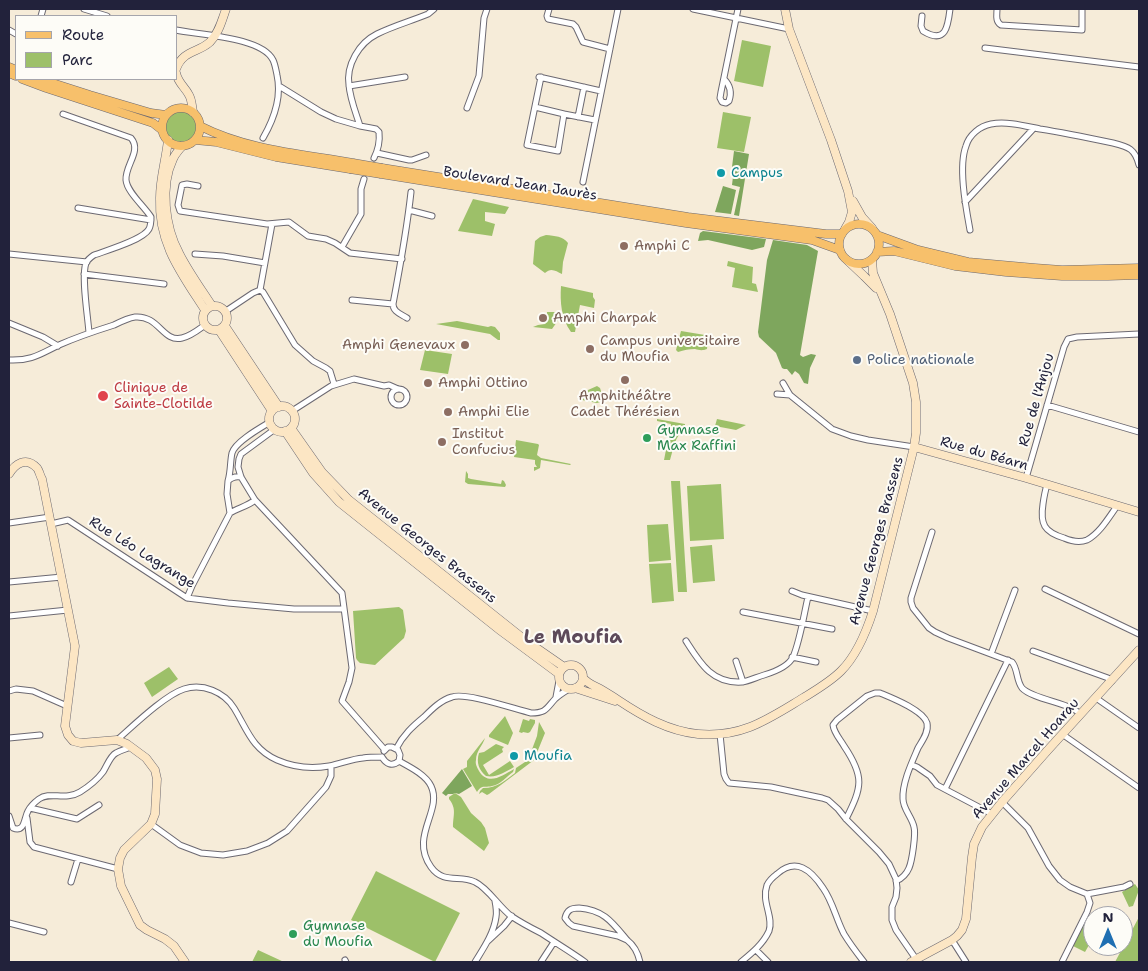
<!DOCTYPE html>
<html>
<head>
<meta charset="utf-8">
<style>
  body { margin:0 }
  #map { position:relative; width:1148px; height:971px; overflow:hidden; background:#f6ecd9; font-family:"Shantell Sans",sans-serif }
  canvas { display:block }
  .frame { position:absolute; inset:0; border:10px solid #22223b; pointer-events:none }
  .legend { position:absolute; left:15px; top:15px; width:162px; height:65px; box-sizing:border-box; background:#fdfcf7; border:1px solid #a5a5ac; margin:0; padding:6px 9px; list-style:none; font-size:15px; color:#22223b }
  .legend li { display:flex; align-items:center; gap:10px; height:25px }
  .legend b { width:25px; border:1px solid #a5a5ac }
  .north { position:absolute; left:1083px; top:906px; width:50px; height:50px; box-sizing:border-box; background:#fdfcf7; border:1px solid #a5a5ac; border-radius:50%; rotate:0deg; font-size:14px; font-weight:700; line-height:20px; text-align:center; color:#22223b }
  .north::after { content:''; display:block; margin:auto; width:18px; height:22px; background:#1f6fb2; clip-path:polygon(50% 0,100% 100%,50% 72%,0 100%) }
</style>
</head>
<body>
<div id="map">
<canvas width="1148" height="971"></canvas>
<div class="frame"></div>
<ul class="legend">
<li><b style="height:6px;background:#f7c06b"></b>Route</li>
<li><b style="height:14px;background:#9dc069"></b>Parc</li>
</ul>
<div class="north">N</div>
</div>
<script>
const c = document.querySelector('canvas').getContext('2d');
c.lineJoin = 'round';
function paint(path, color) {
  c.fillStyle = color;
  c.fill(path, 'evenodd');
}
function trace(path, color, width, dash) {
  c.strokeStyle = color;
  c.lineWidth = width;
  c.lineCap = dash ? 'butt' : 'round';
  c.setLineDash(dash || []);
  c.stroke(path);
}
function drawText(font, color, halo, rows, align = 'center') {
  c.font = font + ' "Shantell Sans",sans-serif';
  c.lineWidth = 4;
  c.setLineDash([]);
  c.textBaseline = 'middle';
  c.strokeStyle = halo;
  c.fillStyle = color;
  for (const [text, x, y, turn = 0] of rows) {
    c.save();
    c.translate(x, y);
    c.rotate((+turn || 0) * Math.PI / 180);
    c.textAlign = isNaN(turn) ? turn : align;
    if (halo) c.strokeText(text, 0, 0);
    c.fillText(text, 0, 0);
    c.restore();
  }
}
paint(new Path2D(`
  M742 40 771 46 763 87 734 81Z
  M165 127a16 16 0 1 1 32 0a16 16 0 1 1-32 0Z
  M723 112 751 117 744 152 717 148Z
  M473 199 509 207 505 214 485 212V221L495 224 492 236 458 231Z
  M546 235C555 236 563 236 568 243L563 262 562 274C556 271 551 267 545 273L533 264 535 241 540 237Z
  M728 261 753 267 752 283 756 284 758 292 732 287 735 268 727 266Z
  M561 286 593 293V297L595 300 594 308 580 305 575 332H571C561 318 560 302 561 286Z
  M547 312H556L559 319 552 329 533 327 538 325 545 324 547 321Z
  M457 321 488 327 491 326 495 327 500 333V340H498L490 334 436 324Z
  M681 331 705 335 708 338 707 349C702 351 699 350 695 349 689 349 684 350 678 352L676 350Z
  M425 350 452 354 448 374 420 370Z
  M597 386 600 388C602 393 602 397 600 402L597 403 582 400 581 399 588 390Z
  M657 419 685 424V428C674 438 674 447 670 460H664L671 424 657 421Z
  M717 419 746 425 736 430 715 426Z
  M516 440 538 444 539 445 537 455 541 458 571 464 570 465 541 460 540 468 534 471V467H537L535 464V460L514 457Z
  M466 471 468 474V478L471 479 501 484 502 480 504 481 506 485 505 487 468 484 465 482Z
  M671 481H680L687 592H678Z
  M721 484 724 539 690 541 687 486Z
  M668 524 671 560 649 562 647 525Z
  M712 545 715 581 693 583 690 547Z
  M671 563 674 601 652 603 649 564Z
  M399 607 403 610 406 631 404 638 375 665 360 663 357 660 356 658 353 611Z
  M169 667 178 679 152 697 144 683Z
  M505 716 513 733 508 745 489 737V735Z
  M523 719 529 721 530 719 535 720V723L530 732 528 733 523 732 522 733 519 732Z
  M539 722 545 733 534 760 489 794 487 795 482 792 479 794 480 791 483 788C498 788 504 781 515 773L516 768 528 760 537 736Z
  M485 738C483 745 476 751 476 760 475 764 477 767 479 771 488 786 502 776 514 769L513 772C507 776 500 785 492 786 484 788 482 784 477 792L463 769 467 767V761Z
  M496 744 504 747 502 749 503 752 483 765 489 775 510 761 514 767C505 772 497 778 486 776 479 770 476 763 479 753L484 752Z
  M455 793 461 797 471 813 481 822 485 828 489 843 484 851 453 827C453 815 457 809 449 799V797Z
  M376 871 460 913 435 962 351 920Z
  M1135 884 1139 890 1133 906 1129 907 1122 892Z
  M1087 916 1093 919V938L1085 952 1071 945Z
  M1139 917V962H1115Z
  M258 950 284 962H252Z`), '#9dc069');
paint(new Path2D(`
  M734 151 749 154 739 216 734 215 740 187 732 185 734 168 732 167Z
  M723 186 736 190 731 214 715 212Z
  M703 231 766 239 764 247 752 250 708 240 698 241 700 233Z
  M773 240 807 245 818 251 800 355 803 357 811 354 816 355 810 368 808 384 804 383 799 374 795 371 792 375 787 369H784L782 368 776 353 759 337 758 332 767 260Z
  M462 769 472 786 459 794 455 793 453 794H448L446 796 442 793Z`), '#7ea65d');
const street = new Path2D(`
  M84 9 107 16
  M549 9 547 16 548 19 573 24 576 27 583 42 610 49
  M693 9 789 29
  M997 9C997 15 995 21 1001 25L1082 30V9
  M41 16 43 9
  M922 16 921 26 923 31C946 45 948 26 950 9
  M9 30 16 34
  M176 30C200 35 262 37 273 60 275 64 276 70 277 75 282 97 274 119 263 138
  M985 48 1139 67
  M539 77 601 91
  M541 77 527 145 558 151 564 114 595 120
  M724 79C730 85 732 92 729 101L726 103 722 102 720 98 721 92 738 9
  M279 86 321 112 336 119 360 126 371 128 376 129 379 132C380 141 378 150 374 158
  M349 86 405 77
  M535 107 564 114
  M467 108 479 76 484 18 487 9
  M63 114 131 138C142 151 125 165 126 180 127 192 144 206 151 217 151 221 151 225 149 229 143 240 108 250 94 255 91 257 88 259 86 263 81 276 88 317 89 333
  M578 117 584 87
  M360 126C356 113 350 99 349 85 346 65 359 43 377 34 393 26 411 21 428 14L434 9
  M377 153 409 160H412L426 155
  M583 182 618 9
  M198 186 187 184 182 185 178 205 180 211 267 224 289 222 308 236 326 239 335 243 350 253 402 259
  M965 202 1034 128
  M78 208 151 220
  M409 210 432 216
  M970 230C966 208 958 167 966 146 969 135 980 126 991 124 1007 121 1025 126 1040 129 1065 133 1089 138 1113 143 1129 147 1135 149 1139 165
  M342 247 361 214V189L364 179
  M9 254 87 262
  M195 254 223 256 265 263
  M84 274 164 284
  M260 290 263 292 295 345 313 361 326 368 330 371 334 384
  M260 290 272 224
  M352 300 393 304C393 312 401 314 407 318
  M393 304C400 267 407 229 411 192
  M226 311 253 293 260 290
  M9 323 43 337 58 346
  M9 360C32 361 40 354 59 345 77 337 95 331 114 325 120 322 128 318 135 317 159 315 163 343 182 338 191 336 198 330 205 325
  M783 383 790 395 832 429 851 436 868 440 914 447
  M391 397a8 8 0 1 1 16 0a8 8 0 1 1-16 0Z
  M777 394 790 395
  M1047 405 1139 432
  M292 411 331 386 354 379 384 386 389 385 398 389
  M275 429 241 454 239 459 238 467 241 477 255 500 342 593 352 668 349 682 342 701 385 750
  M1026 478 1064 347 1068 339 1077 337 1139 334
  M228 481C231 471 230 462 232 453 235 442 260 428 270 422
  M1047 485C1045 491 1044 497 1043 504 1040 524 1044 532 1064 538 1071 541 1079 543 1087 540 1100 533 1109 517 1117 506
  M230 513 227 494 228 481C232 477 236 476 241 477
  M9 523 50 517
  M51 524 68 520 187 598 228 603 294 609H344
  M932 532 911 598V602L913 608 929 628 935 632 948 638 1012 662C1018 669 1016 680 1022 688 1030 697 1059 702 1071 708 1074 709 1078 712 1081 714
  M9 582 62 577
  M1045 589 1139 634
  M792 591 802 595 873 611
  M187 598 192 586 230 513C238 508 248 506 255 500
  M743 612 832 629
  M9 616 68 610
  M686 641C700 663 712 684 742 682 749 681 757 677 764 675 774 672 788 667 793 657 800 641 804 614 808 597
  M1033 651 1108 678 1112 681
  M991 654 1015 590
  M792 657 816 662
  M736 661 743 682
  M9 691 16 689 33 691 67 706
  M556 697 559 681
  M1096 698 1139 728
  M720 734 724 774 726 779 729 783 771 787 822 798 828 800 838 809 846 819 879 852 889 864 896 879 897 888 896 897 892 907V920L896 930 916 959
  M1062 734 1139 788
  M9 738 40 735
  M117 740C133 726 165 695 184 689 203 683 224 692 234 708 247 729 252 749 277 760 293 767 312 769 329 766 341 764 351 759 363 758 369 757 376 757 382 757
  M396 749C403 735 413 726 424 717 432 709 441 700 452 697 466 692 514 709 531 713 546 713 546 709 555 699 559 695 564 692 569 689
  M384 751 388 747H392L398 750 400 755 399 761
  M382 757C386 764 392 767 399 761
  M399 761C410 767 426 775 431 786 443 811 409 836 431 867 444 885 460 874 475 882 488 888 499 907 511 916 520 922 531 928 541 933 556 943 571 952 585 962
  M912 765 917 767 930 776 937 785 992 814
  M945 789 1008 660
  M1002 802 1028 828 1049 866 1060 880 1070 887 1087 894 1090 903 1087 912 1062 962
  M30 808 77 819 99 805
  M9 816 13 828C25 833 24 818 28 811 30 807 35 802 39 799 50 791 65 801 80 792 88 787 97 780 103 772 107 766 110 756 116 753 121 750 126 749 131 747
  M27 818 30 842 34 847 118 869
  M846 819C862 787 865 777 844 746 840 739 834 733 833 725L837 720 867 696 875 693H880C892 698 923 710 927 723 929 732 922 741 918 748 912 762 902 783 903 799 903 809 912 817 914 827 916 834 912 861 909 868 907 873 902 879 896 881
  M151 824 180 845 201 853 223 855 247 851 268 843 287 831 326 787 331 776V766
  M71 882 78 859
  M1087 894 1124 887 1130 884
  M9 923 44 932
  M627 940 618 936 573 926 569 923 565 918C567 910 571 908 579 908 604 910 612 922 627 940 635 946 638 953 640 962
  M952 940 966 962
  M488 941 504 926 512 916
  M756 950 768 962
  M345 960 346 962
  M475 962C483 949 494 933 496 917 497 912 496 906 495 901
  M541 962 554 942
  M741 962C752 953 763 944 769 931 774 917 761 902 767 885 769 881 773 877 777 874 796 857 811 870 823 888 833 902 836 919 844 934 850 944 857 953 864 962`);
const secondary = new Path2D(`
  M785 9 789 29 831 140 848 191 852 212 849 222 845 229
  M176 69C183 50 198 53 210 42 219 33 222 20 226 9
  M176 73C178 83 185 87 189 95 192 100 192 107 193 112
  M168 140C166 160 160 178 160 198 158 244 182 274 205 310
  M182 146C179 150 175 154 173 159 160 186 165 227 179 253 188 271 201 289 212 306
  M853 201 862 217 872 228
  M847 260 864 276 876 288
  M203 318a12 12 0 1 1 24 0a12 12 0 1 1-24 0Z
  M225 326 279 407
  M219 330 272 411
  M269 419a13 13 0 1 1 26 0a13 13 0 1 1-26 0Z
  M291 428 322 472 349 500 525 640 564 667
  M285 431 313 473 339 502 501 631 559 674
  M914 447 1026 478 1139 512
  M9 474C15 464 26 456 37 468 39 470 40 476 42 479L75 646 65 726 68 735 73 741 81 743 117 740 127 744 146 758 155 770 157 779 155 814 151 824 124 850 120 858 118 869 121 886 140 925 147 930 165 939 174 946 185 962
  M559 677a12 12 0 1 1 24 0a12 12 0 1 1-24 0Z
  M583 678C588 684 595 686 602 690 607 693 612 696 618 700 642 716 668 731 698 734 742 738 768 719 803 698 816 690 830 682 841 671 857 655 866 633 873 611L914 447 916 433V402L913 383 890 314 873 273 872 260
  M575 688 615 701
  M911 962 952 940 957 936 962 930 966 919 972 857 974 844 982 827 1002 802 1047 751 1139 650`);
const primary = new Path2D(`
  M9 67 16 70
  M9 73 16 76
  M22 79 46 88 153 123 162 130
  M40 79 90 95 151 113 166 115
  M162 127a19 19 0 1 1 38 0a19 19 0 1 1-38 0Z
  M200 126C247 150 302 154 353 163
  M195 140 216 142 276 157 350 169
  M382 168 688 217 826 234H842
  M381 174 686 223 812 240 840 250
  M839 244a20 20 0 1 1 40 0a20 20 0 1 1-40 0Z
  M877 235 918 250 968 262 1035 268 1062 270 1139 268
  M877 252 894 251 955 266 1006 272 1062 276H1108L1139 275`);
trace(street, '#6c6972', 7);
trace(secondary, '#6c6972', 9);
trace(primary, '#6c6972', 9);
trace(street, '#fff', 5);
trace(secondary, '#fce6c4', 8);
trace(primary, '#f7c06b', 8);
const primaryBridge = new Path2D(`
  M353 163 382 168
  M350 169 381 174`);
trace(primaryBridge, '#6c6972', 9, []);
trace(primaryBridge, '#f7c06b', 8);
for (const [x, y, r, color] of [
  [721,173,5,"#0f9aa8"],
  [624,246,5,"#8d6e63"],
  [543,318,5,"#8d6e63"],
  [465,345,5,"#8d6e63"],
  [590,349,5,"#8d6e63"],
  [857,360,5,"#5c6f8a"],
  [625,380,5,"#8d6e63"],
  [428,383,5,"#8d6e63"],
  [103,396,6,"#e0444e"],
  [448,412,5,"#8d6e63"],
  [647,438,5,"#2e9e5b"],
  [442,442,5,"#8d6e63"],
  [514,756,5,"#0f9aa8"],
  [293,934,5,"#2e9e5b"]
]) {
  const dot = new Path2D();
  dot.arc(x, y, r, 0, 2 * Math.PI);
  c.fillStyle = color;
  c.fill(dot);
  trace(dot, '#fdfcf7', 2);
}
drawText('14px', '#0d838f', '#fdfcf7', [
  ["Campus",731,173],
  ["Moufia",524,756]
], 'left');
drawText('14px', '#22223b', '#fdfcf7', [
  ["Boulevard Jean Jaurès",520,184,9],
  ["Rue de l'Anjou",1037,400,-74],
  ["Rue du Béarn",984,454,16],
  ["Avenue Georges Brassens",877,541,-75],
  ["Avenue Georges Brassens",427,546,39],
  ["Rue Léo Lagrange",142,553,32],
  ["Avenue Marcel Hoarau",1026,759,-49]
]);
drawText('14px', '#785e54', '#fdfcf7', [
  ["Amphi C",634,246],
  ["Amphi Charpak",553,318],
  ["Campus universitaire",600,341],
  ["du Moufia",600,357],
  ["Amphi Genevaux",455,345,"right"],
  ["Amphi Ottino",438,383],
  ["Amphithéâtre",625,396,"center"],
  ["Cadet Thérésien",625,412,"center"],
  ["Amphi Elie",458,412],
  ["Institut",452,434],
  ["Confucius",452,450]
], 'left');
drawText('14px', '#4e5e75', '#fdfcf7', [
  ["Police nationale",867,360]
], 'left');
drawText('14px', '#be3a42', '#fdfcf7', [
  ["Clinique de",114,388],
  ["Sainte-Clotilde",114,404]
], 'left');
drawText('14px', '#27864d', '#fdfcf7', [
  ["Gymnase",657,430],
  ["Max Raffini",657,446],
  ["Gymnase",303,926],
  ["du Moufia",303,942]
], 'left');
drawText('bold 19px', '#5d4a5a', '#fdfcf7', [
  ["Le Moufia",573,638]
]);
</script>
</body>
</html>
